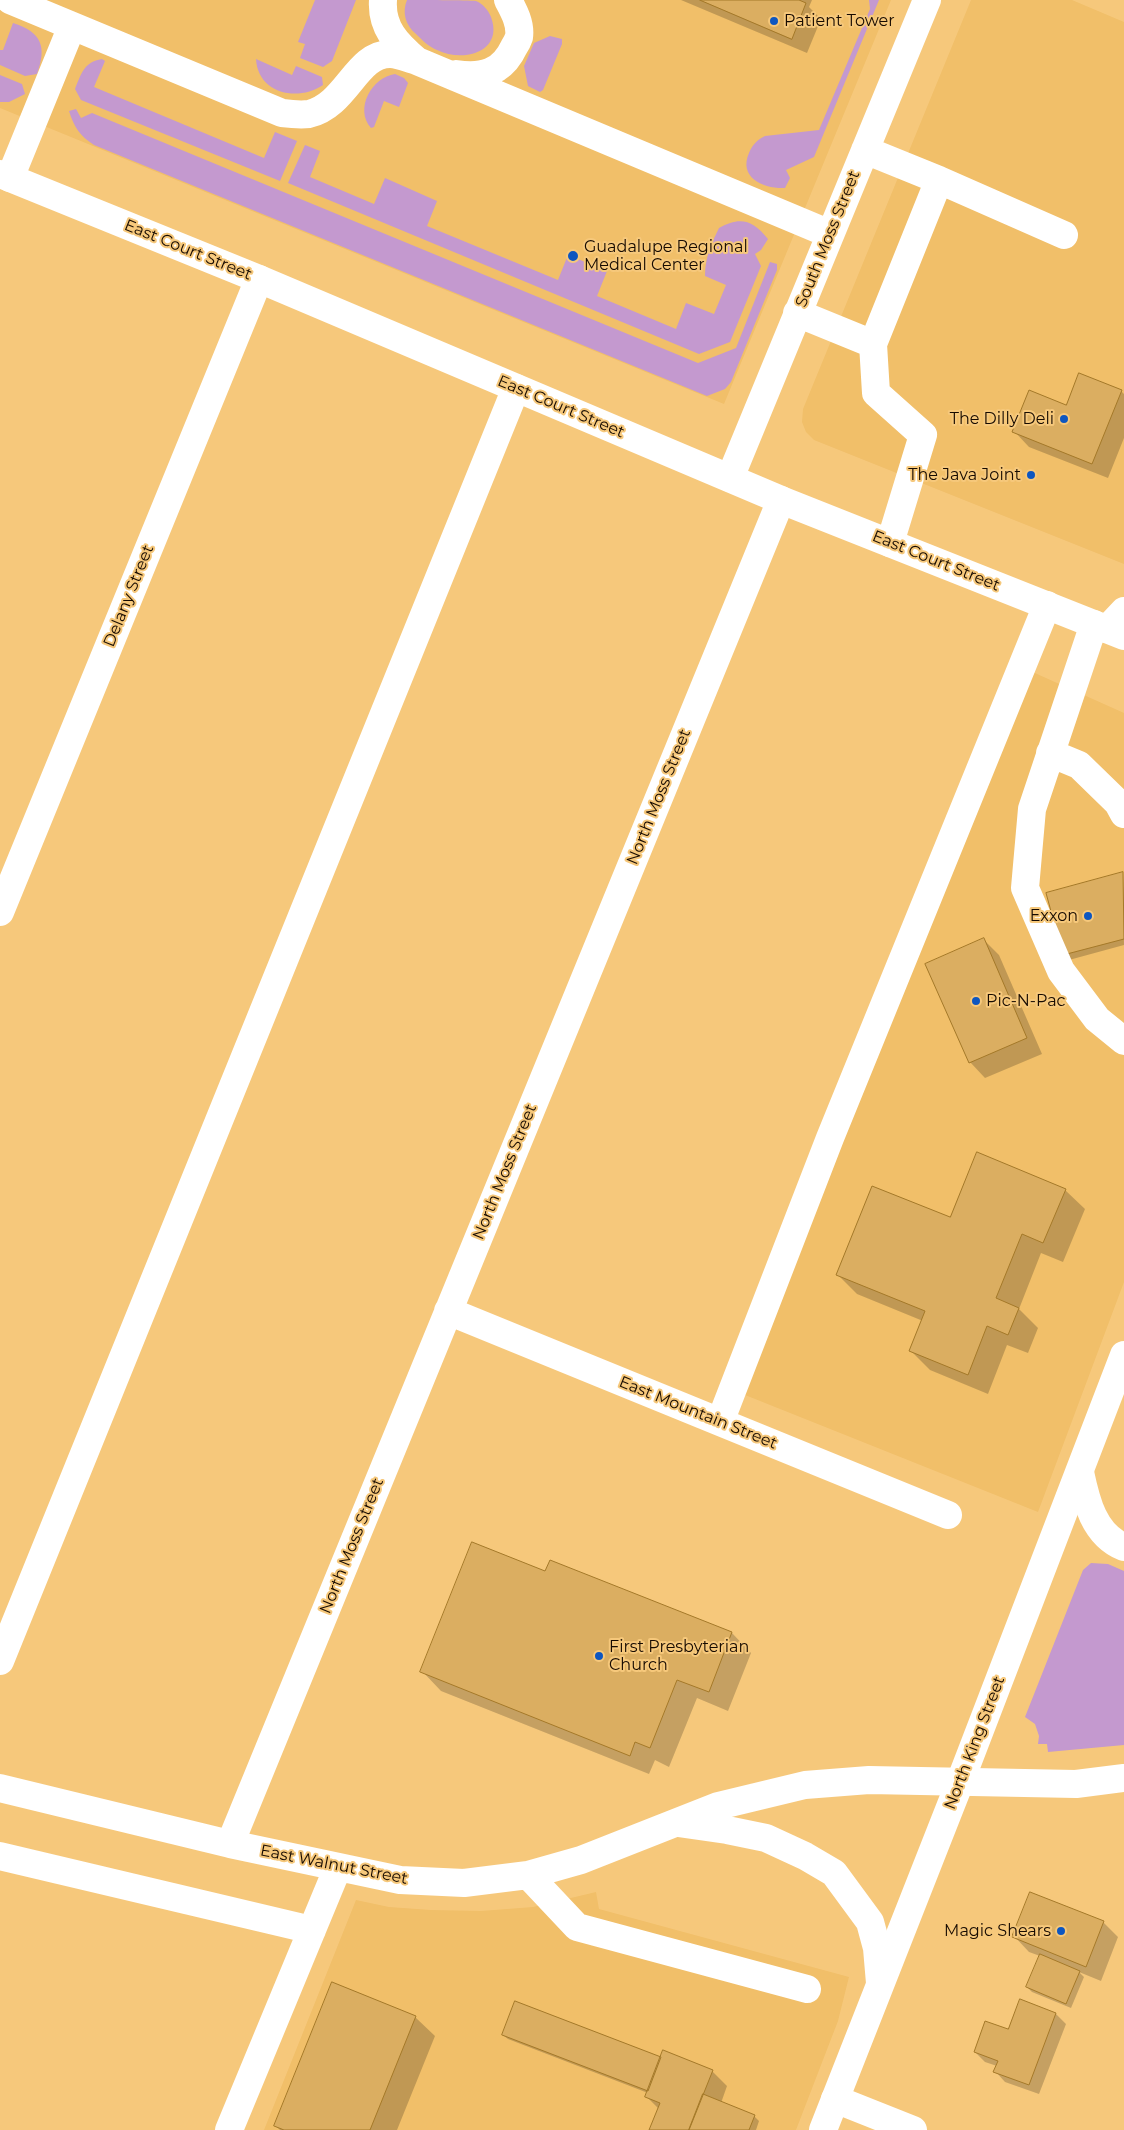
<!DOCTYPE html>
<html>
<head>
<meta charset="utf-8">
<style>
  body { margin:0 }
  canvas { display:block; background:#f6c87b }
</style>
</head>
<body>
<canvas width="1124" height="2130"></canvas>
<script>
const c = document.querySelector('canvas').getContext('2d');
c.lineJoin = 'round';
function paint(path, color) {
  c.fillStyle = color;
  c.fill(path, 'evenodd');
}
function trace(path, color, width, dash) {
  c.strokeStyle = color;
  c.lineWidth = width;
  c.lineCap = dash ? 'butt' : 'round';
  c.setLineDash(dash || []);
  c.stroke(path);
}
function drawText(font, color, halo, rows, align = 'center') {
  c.font = font + ' Montserrat,sans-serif';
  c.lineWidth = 4;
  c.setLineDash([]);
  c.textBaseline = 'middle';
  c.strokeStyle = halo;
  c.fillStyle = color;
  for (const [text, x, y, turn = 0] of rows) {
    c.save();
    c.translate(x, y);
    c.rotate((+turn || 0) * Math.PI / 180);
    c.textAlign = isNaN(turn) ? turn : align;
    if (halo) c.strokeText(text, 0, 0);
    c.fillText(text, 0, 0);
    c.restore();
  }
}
paint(new Path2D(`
  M0 0H891L724 404 0 108Z
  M971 0H1072L1124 22V564L814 440 806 432 802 422 803 409Z
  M1017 665 1124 713V1282L1038 1512 725 1387Z
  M596 1892 599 1909 849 1977 838 2021 796 2130H264L356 1900 389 1907 431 1910 481 1911 533 1907Z`), '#f1bf69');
paint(new Path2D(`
  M315 0H356L332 61 323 67 300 58 305 44 298 42Z
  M407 0C419 0 468 0 476 1 482 3 489 11 491 17 504 52 463 63 437 50 429 47 422 40 416 34 405 25 402 12 407 0Z
  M869 0H879L814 157 786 170 790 178 785 188C764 189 738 178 749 153 753 144 757 140 765 136L819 130 870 9Z
  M13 23C42 32 47 47 37 74L25 76 0 65V50H3Z
  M550 36 562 39V44L543 90 540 92 528 86 524 66 534 43Z
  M102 59 105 61 94 87 264 158 275 132 297 141 280 181 81 100 75 89C81 74 84 62 102 59Z
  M256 59 292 75 296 66 322 77 323 85C298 102 258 94 256 59Z
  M395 74 404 78 408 83 399 107 384 101 374 127 371 128C354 109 372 77 395 74Z
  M0 75 22 84 25 94 9 102H0Z
  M76 109 81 118 92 113 698 363 736 348 770 262 777 264V270L731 382 725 389 707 396 94 145C80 136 74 127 69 111Z
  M305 145 320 151 310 177 374 204 385 178 437 201 427 226 558 280 568 255 607 271 597 296 676 329 686 303 714 314 726 285 705 276C705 258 711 244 719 228 740 216 753 220 768 239L761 250 755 254 761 266 730 342 699 354 288 183Z
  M1091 1563 1108 1564 1124 1571V1745L1048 1752 1047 1744H1038L1039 1736 1035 1724 1025 1717 1083 1570Z`), '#c499cf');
paint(new Path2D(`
  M681 0H812L809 7 821 19 807 53Z
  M1121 391 1124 394V438L1108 478 1029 447 1014 431 1066 407Z
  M1123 873 1124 945 1069 960 1047 894Z
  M984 940 999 955 1042 1054 985 1078 970 1062Z
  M1065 1190 1085 1209 1063 1262 1041 1253 1019 1309 1038 1328 1028 1353 1007 1345 988 1394 930 1370 910 1350 923 1321 857 1294 837 1274 951 1219Z
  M550 1561 732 1633 751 1653 728 1711 697 1698 669 1767 655 1760 649 1774 441 1691 422 1671 546 1573Z
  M1103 1922 1118 1937 1101 1981 1079 1972 1084 1977 1071 2008 1032 1992 1027 1987 1040 1956 1029 1952 1014 1936Z
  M1020 2001 1056 2014 1066 2024 1039 2094 1005 2082 995 2071 997 2066 985 2062 975 2052 1009 2031Z
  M415 2017 435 2036 397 2130H280L276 2126Z
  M503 2035 661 2059 712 2071 727 2086 721 2103 754 2116 759 2121 756 2130H651L659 2109 647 2097 648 2093 508 2039Z`), '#0003');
const building = new Path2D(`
  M700 0H799L806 3 792 39Z
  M1079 373 1122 390 1092 464 1012 432 1029 390 1066 405Z
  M1123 872 1124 939 1063 955 1046 893Z
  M984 938 1027 1038 969 1063 925 964Z
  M977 1152 1066 1189 1043 1243 1022 1234 996 1298 1019 1308 1008 1335 987 1326 968 1375 909 1351 925 1311 836 1275 872 1186 950 1217Z
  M472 1542 545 1571 550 1560 732 1632 709 1692 677 1680 650 1748 635 1742 630 1756 420 1672Z
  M1030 1892 1104 1921 1086 1967 1012 1937Z
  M1040 1954 1080 1971 1066 2004 1026 1987Z
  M332 1982 416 2016 370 2130H284L274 2126Z
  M1020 1999 1056 2013 1029 2085 993 2072 998 2061 974 2052 985 2021 1008 2029Z
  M515 2001 661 2057 648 2091 502 2035Z
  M663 2050 713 2070 689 2130H649L660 2103 645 2097Z
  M703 2094 755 2115 749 2130H689Z`);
paint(building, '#dbae61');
trace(building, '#a47929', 1);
trace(new Path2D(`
  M10 0 282 113C290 114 300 115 309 114 347 105 356 54 390 54 399 54 409 59 417 61L830 234
  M383 0C381 28 397 44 417 61
  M456 74C482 78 502 73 514 47 516 44 518 40 519 37 521 24 514 11 508 0
  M865 150 939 180 873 344 876 393 923 435 890 543
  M10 178 72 26
  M939 180 1064 235
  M797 313 873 344
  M730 478 927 0
  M1094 624 1032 809 1025 888 1061 971 1097 1019 1124 1041
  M1107 629 1124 611
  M1050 753 1079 765 1118 803 1124 814
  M0 912 259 279
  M448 1311 948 1515
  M720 1422 830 1138 1047 605
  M1080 1472C1086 1501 1094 1535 1124 1547
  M0 1661 516 388
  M0 1788 230 1844 400 1880 464 1883 528 1875 581 1860 718 1806 805 1785 869 1780 1076 1784 1124 1778
  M678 1823 727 1830 766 1838 805 1856 834 1873 870 1922 877 1948 880 1983
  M230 1844 781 500
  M0 1856 312 1930
  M528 1875 577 1927 807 1989
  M835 2099 913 2130
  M229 2130 338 1867`), '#fff', 28);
trace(new Path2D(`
  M0 174 259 279 781 500 1124 636
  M823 2130 960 1782 1124 1355`), '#fff', 28);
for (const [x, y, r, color] of [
  [774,21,5,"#0d56c0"],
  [573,256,6,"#0d56c0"],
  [1064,419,5,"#0d56c0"],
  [1031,475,5,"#0d56c0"],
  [1088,916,5,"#0d56c0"],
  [976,1001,5,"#0d56c0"],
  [599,1656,5,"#0d56c0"],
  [1061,1931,5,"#0d56c0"]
]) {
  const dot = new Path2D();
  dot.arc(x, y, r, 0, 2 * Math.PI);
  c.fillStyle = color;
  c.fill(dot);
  trace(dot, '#f6c87b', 2);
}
drawText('16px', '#160a00', '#f6c87b', [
  ["Patient Tower",784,21],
  ["Guadalupe Regional",584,247],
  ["Medical Center",584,265],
  ["The Dilly Deli",1054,419,"right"],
  ["The Java Joint",1021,475,"right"],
  ["Exxon",1078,916,"right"],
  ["Pic-N-Pac",986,1001],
  ["First Presbyterian",609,1647],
  ["Church",609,1665],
  ["Magic Shears",1051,1931,"right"]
], 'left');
drawText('16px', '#160a00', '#f6c87b', [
  ["South Moss Street",828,239,-68],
  ["East Court Street",188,250,22],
  ["East Court Street",561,407,23],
  ["East Court Street",936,561,22],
  ["Delany Street",129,596,-68],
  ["North Moss Street",659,797,-68],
  ["North Moss Street",505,1172,-68],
  ["East Mountain Street",698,1413,22],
  ["North Moss Street",352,1546,-68],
  ["North King Street",975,1743,-69],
  ["East Walnut Street",334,1865,11]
]);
</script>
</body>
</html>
